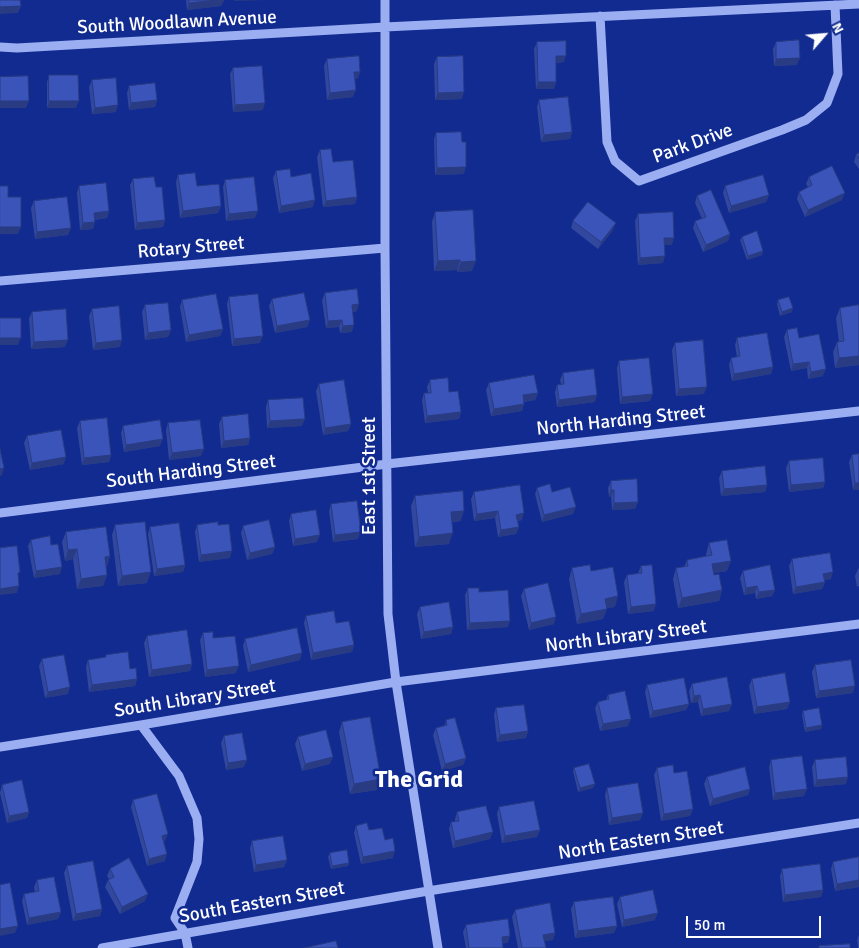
<!DOCTYPE html>
<html>
<head>
<meta charset="utf-8">
<style>
  body { margin:0 }
  #map { position:relative; width:859px; height:948px; overflow:hidden; background:#112b90; font-family:Signika,sans-serif }
  canvas { display:block }
  .north { position:absolute; left:799px; top:10px; width:50px; height:50px; -webkit-text-stroke:4px #112b90; paint-order:stroke; rotate:63deg; font-size:14px; font-weight:700; line-height:20px; text-align:center; color:#fff }
  .north::after { content:''; display:block; margin:auto; width:18px; height:22px; background:#fff; clip-path:polygon(50% 0,100% 100%,50% 72%,0 100%) }
  .scale { position:absolute; left:686px; top:916px; width:135px; height:22px; box-sizing:border-box; border:2px solid #fff; border-top:0; padding-left:6px; font-size:15px; line-height:18px; white-space:nowrap; color:#fff; -webkit-text-stroke:4px #112b90; paint-order:stroke }
</style>
</head>
<body>
<div id="map">
<canvas width="859" height="948"></canvas>
<div class="north">N</div>
<div class="scale">50 m</div>
</div>
<script>
const c = document.querySelector('canvas').getContext('2d');
c.lineJoin = 'round';
function trace(path, color, width, dash) {
  c.strokeStyle = color;
  c.lineWidth = width;
  c.lineCap = dash ? 'butt' : 'round';
  c.setLineDash(dash || []);
  c.stroke(path);
}
function paint(path, color) {
  c.fillStyle = color;
  c.fill(path, 'evenodd');
}
function drawText(font, color, halo, rows, align = 'center') {
  c.font = font + ' Signika,sans-serif';
  c.lineWidth = 5;
  c.setLineDash([]);
  c.textBaseline = 'middle';
  c.strokeStyle = halo;
  c.fillStyle = color;
  for (const [text, x, y, turn = 0] of rows) {
    c.save();
    c.translate(x, y);
    c.rotate((+turn || 0) * Math.PI / 180);
    c.textAlign = isNaN(turn) ? turn : align;
    if (halo) c.strokeText(text, 0, 0);
    c.fillText(text, 0, 0);
    c.restore();
  }
}
trace(new Path2D(`
  M385 0V248L388 614 396 682 438 948
  M600 16 607 142 615 161 639 181 782 130 806 120 827 103 838 74 835 5
  M0 47 17 48 385 27 859 4
  M0 281 385 248
  M0 513 387 464 859 411
  M141 725 179 776 197 818 199 839 197 862 175 918 185 933 188 948
  M0 747 141 725 396 682 859 624
  M102 948 428 891 859 823`), '#9caef2', 9);
paint(new Path2D(`
  M186 0H224L221 6 187 10Z
  M537 42 564 62 556 63V82L554 89H536L534 49Z
  M776 42 797 65 774 66 773 49Z
  M437 57 462 99 435 100 434 64Z
  M327 59 360 72 358 78 355 79 353 97 327 100 324 66Z
  M233 68 263 110 233 112 230 74Z
  M49 75 76 108H47V82Z
  M92 80 116 112 92 114 89 87Z
  M129 86 157 100 155 107 129 110 127 93Z
  M539 100 572 132 570 139 541 142 537 107Z
  M436 133 464 174 435 175 434 139Z
  M320 150 333 162 357 197 355 204 323 207 317 157Z
  M859 153V169L854 162 856 155Z
  M276 171 291 177 313 207 279 213 273 178Z
  M178 175 197 186 221 206 218 213 180 218 176 182Z
  M809 177 842 200 805 217 797 199 799 192 808 187 806 184Z
  M133 179 156 187 165 220 163 227 135 230 130 185Z
  M225 180 255 218 226 221 223 187Z
  M79 186 109 211 107 218 95 220 93 229 80 230 77 193Z
  M725 186 769 195 766 202 729 213 723 193Z
  M697 196 730 234 728 241 703 252 693 228 695 221 702 219 695 203Z
  M34 201 71 228 68 235 35 239 31 208Z
  M435 212 472 271 457 272V270L434 271 432 222Z
  M638 214 672 245H665L663 263 638 265 635 221Z
  M573 221 613 230 598 249 571 228Z
  M742 237 763 251 762 255 747 260 740 240Z
  M325 293 357 311 353 312 352 332 340 333 339 327 326 328 322 300Z
  M229 297 260 343 232 346 227 304Z
  M272 299 310 320 307 327 275 333 269 306Z
  M182 300 223 329 220 336 186 342 180 307Z
  M778 300 792 312 780 316 777 304Z
  M145 305 171 330 168 337 145 340 142 312Z
  M859 305V365L835 368 833 352 837 342H839L836 318 840 308Z
  M92 309 120 347 93 350 89 316Z
  M32 312 65 347 31 349 29 318Z
  M787 330 799 338 823 376 808 379 807 368 791 371 784 337Z
  M737 338 773 367 771 374 732 381 729 365 731 358 737 357 735 345Z
  M675 343 704 394 676 396 672 350Z
  M619 361 650 401 620 404 617 368Z
  M563 373 595 402 557 407 555 392 557 385 561 384 560 380Z
  M430 380 461 412 459 419 425 423 422 400 424 393H428L427 387Z
  M489 383 538 393 535 400 524 402V404L522 411 491 416 486 390Z
  M319 384 351 424 348 431 323 435 316 391Z
  M268 400 302 426 267 428 266 407Z
  M222 417 250 438 248 445 221 448 219 424Z
  M80 421 111 455 109 462 82 465 77 428Z
  M168 423 201 456 169 460 166 430Z
  M123 426 160 446 124 452 121 433Z
  M27 436 64 464 30 470 24 443Z
  M859 454V490H853L849 462 852 455Z
  M789 461 825 482 823 488 789 492 786 468Z
  M722 471 767 485 765 492 721 496 719 478Z
  M611 481 638 502 635 509 612 510 611 496 609 497 608 488Z
  M537 488 552 492 573 514 542 522 535 494Z
  M474 492 522 520 518 521 519 527 516 534 498 537 495 518 474 521 471 499Z
  M415 496 461 521 452 522 449 544 415 547 411 506Z
  M331 504 358 539 333 542 329 511Z
  M291 514 317 542 293 546 289 521Z
  M115 525 147 583 118 586 112 535Z
  M197 525H218L230 558 199 562 195 532Z
  M243 526 275 547 272 554 247 560 241 533Z
  M150 527 185 565 183 572 154 576 148 534Z
  M66 532 110 556 107 566H106L107 575 103 586 77 589 73 559 65 561 62 542Z
  M31 540 51 545 60 574 34 578 28 546Z
  M709 543 727 571 714 573 722 590 719 601 678 608 673 579 676 568 684 567 687 560 706 556V554Z
  M792 559 831 579 824 580 825 582 822 589 793 594 789 566Z
  M641 566 654 611 628 614 624 582 627 575 638 573Z
  M572 568 591 571 615 607 607 608 603 619 577 624 569 579Z
  M859 568V586L857 587 855 576 858 569Z
  M743 571 775 590 772 596 756 599 755 593 744 595 740 578Z
  M468 588 479 592 508 627 467 630 465 595Z
  M524 589 554 624 529 630 521 596Z
  M420 607 453 627 451 634 421 639 417 614Z
  M306 616 336 623 354 645 352 652 311 660 304 623Z
  M203 633 213 638 236 673 205 677 200 640Z
  M147 636 192 664 190 671 149 677 144 643Z
  M245 639 300 660 248 672 243 646Z
  M106 655 130 669 137 679 135 686 89 692 86 667 88 660 105 657Z
  M42 659 68 694 45 698 39 666Z
  M815 665 853 693 816 698 812 672Z
  M752 679 790 702 787 709 754 714 749 686Z
  M692 684 732 704 729 711 701 716 698 702 691 703 689 691Z
  M647 685 689 704 686 710 650 718 645 692Z
  M608 695 628 726 600 731 595 708 598 702 606 700Z
  M496 708 528 731 526 738 497 742 494 715Z
  M803 711 822 725 821 729 805 732 802 715Z
  M446 720 466 758 463 765 442 771 433 735 436 728 445 725Z
  M342 722 377 790 350 794 339 732Z
  M224 736 244 767 226 770 221 743Z
  M298 737 330 764 302 771 295 744Z
  M771 760 804 796 773 800 769 767Z
  M815 760 846 784 814 787 812 767Z
  M574 768 595 784 593 788 578 792 573 771Z
  M657 768 674 773 693 809 690 816 661 821 654 775Z
  M707 777 750 789 748 795 710 806 704 784Z
  M2 785 29 812 27 818 7 823 0 793Z
  M607 788 643 813 640 820 609 825 605 795Z
  M133 800 165 841 164 842 165 861 147 866 131 807Z
  M499 807 540 830 537 837 502 843 497 814Z
  M457 812 490 839 453 848 449 829 451 822H455V819Z
  M356 826 369 830 393 858 361 864 354 833Z
  M252 841 287 860 284 867 254 872 250 848Z
  M330 853 349 863 348 866 331 869 328 857Z
  M859 857V887L835 891 831 869 833 862Z
  M67 866 102 909 100 916 73 921 64 873Z
  M110 869 145 901 120 914 105 887 108 880 109 879 107 876Z
  M782 869 823 890 821 897 783 902 780 876Z
  M37 880 61 912 58 919 27 925 22 901 24 894 35 892 34 887Z
  M620 897 655 920 622 927 617 904Z
  M574 902 617 926 614 933 575 938 571 909Z
  M515 910 555 933 553 940 545 941 546 948H518L512 917Z
  M466 925 508 943H503V948H466L463 932Z
  M859 935V948H858L857 940Z`), '#32489f');
paint(new Path2D(`
  M217 0H224L221 6 187 10 189 3Z
  M234 0H267L234 1Z
  M21 6 18 13 0 14V7Z
  M556 56H566L564 62 553 63Z
  M800 58 797 65 774 66 776 59Z
  M354 72H360L358 78 351 79Z
  M538 82H556L554 89H536Z
  M356 90 353 97 327 100 330 93Z
  M464 92 462 99 435 100 438 93Z
  M157 100 155 107 129 110 131 103Z
  M0 101H29L26 108H0Z
  M49 101H79L76 108H47Z
  M265 103 263 110 233 112 235 105Z
  M118 105 116 112 92 114 95 108Z
  M572 132 570 139 541 142 544 135Z
  M466 167 464 174 435 175 437 168Z
  M845 193 842 200 805 217 808 210Z
  M769 195 766 202 729 213 731 206Z
  M357 197 355 204 323 207 326 201Z
  M315 200 313 207 279 213 281 206Z
  M221 206 218 213 180 218 183 211Z
  M109 211 107 218 92 220 94 213Z
  M258 211 255 218 226 221 229 214Z
  M165 220 163 227 135 230 137 223Z
  M95 222 93 229 80 230 83 223Z
  M616 223 613 230 598 249 601 242Z
  M0 227H21L18 234H0Z
  M71 228 68 235 35 239 37 232Z
  M730 234 728 241 703 252 706 245Z
  M664 238H674L672 245H662Z
  M763 251 762 255 747 260 748 256Z
  M665 256 663 263 638 265 640 258Z
  M460 260 457 270 434 271 438 261Z
  M476 261 472 271 457 272 461 262Z
  M359 304 357 311 349 312 352 305Z
  M793 308 792 312 780 316 782 312Z
  M310 320 307 327 275 333 277 326Z
  M342 320 339 327 326 328 328 321Z
  M354 325 352 332 340 333 343 326Z
  M223 329 220 336 186 342 189 335Z
  M171 330 168 337 145 340 148 333Z
  M263 336 260 343 232 346 234 339Z
  M0 338H21L18 345H0Z
  M68 340 65 347 31 349 34 342Z
  M122 340 120 347 93 350 96 343Z
  M859 356V365L835 368 839 358Z
  M809 362 807 368 791 371 793 364Z
  M773 367 771 374 732 381 734 374Z
  M826 369 823 376 808 379 811 372Z
  M707 387 704 394 676 396 679 389Z
  M538 393 535 400 520 402 523 395Z
  M653 394 650 401 620 404 622 397Z
  M597 395 595 402 557 407 559 400Z
  M524 404 522 411 491 416 494 409Z
  M461 412 459 419 425 423 427 416Z
  M305 419 302 426 267 428 270 421Z
  M351 424 348 431 323 435 325 428Z
  M250 438 248 445 221 448 224 441Z
  M163 439 160 446 124 452 126 445Z
  M204 449 201 456 169 460 172 453Z
  M111 455 109 462 82 465 84 458Z
  M66 457 64 464 30 470 32 463Z
  M4 468 2 475 0 476V469Z
  M825 482 823 488 789 492 791 485Z
  M855 483H859V490H853Z
  M767 485 765 492 721 496 724 489Z
  M611 490H614L611 496 609 497Z
  M638 502 635 509 612 510 614 503Z
  M576 507 573 514 542 522 544 515Z
  M464 511 461 521 447 522 451 512Z
  M498 511 495 518 474 521 477 514Z
  M524 513 522 520 514 521 516 515Z
  M519 527 516 534 498 537 501 530Z
  M361 532 358 539 333 542 335 535Z
  M453 533 449 544 415 547 419 537Z
  M320 535 317 542 293 546 295 539Z
  M275 547 272 554 247 560 250 553Z
  M77 549 73 559 65 561 68 550Z
  M232 551 230 558 199 562 201 555Z
  M110 556 107 566 101 567 105 557Z
  M731 561 727 571 708 574 712 564Z
  M185 565 183 572 154 576 157 569Z
  M62 567 60 574 34 578 36 571Z
  M151 572 147 583 118 586 122 576Z
  M833 572 831 579 821 581 823 574Z
  M107 575 103 586 77 589 81 579Z
  M825 582 822 589 793 594 796 587Z
  M19 586 17 593 0 595V589Z
  M757 586 755 593 744 595 746 588Z
  M722 590 719 601 678 608 682 598Z
  M775 590 772 596 756 599 759 592Z
  M618 596 615 607 601 609 605 599Z
  M656 604 654 611 628 614 631 607Z
  M607 609 603 619 577 624 581 614Z
  M556 617 554 624 529 630 531 623Z
  M510 621 508 627 467 630 470 623Z
  M453 627 451 634 421 639 424 632Z
  M354 645 352 652 311 660 313 653Z
  M302 653 300 660 248 672 251 665Z
  M192 664 190 671 149 677 152 670Z
  M239 666 236 673 205 677 207 670Z
  M137 679 135 686 89 692 92 685Z
  M855 686 853 693 816 698 819 691Z
  M70 687 68 694 45 698 48 692Z
  M700 695 698 702 691 703 694 696Z
  M790 702 787 709 754 714 757 707Z
  M689 704 686 710 650 718 653 711Z
  M732 704 729 711 701 716 703 709Z
  M631 719 628 726 600 731 603 724Z
  M822 725 821 729 805 732 806 728Z
  M528 731 526 738 497 742 500 735Z
  M333 757 330 764 302 771 305 764Z
  M466 758 463 765 442 771 445 764Z
  M247 760 244 767 226 770 228 763Z
  M848 777 846 784 814 787 817 780Z
  M381 779 377 790 350 794 354 784Z
  M595 784 593 788 578 792 580 788Z
  M750 789 748 795 710 806 713 799Z
  M807 789 804 796 773 800 775 793Z
  M693 809 690 816 661 821 664 814Z
  M29 812 27 818 7 823 9 816Z
  M643 813 640 820 609 825 612 818Z
  M540 830 537 837 502 843 505 836Z
  M493 832 490 839 453 848 455 841Z
  M168 834 165 841 160 843 162 836Z
  M395 851 393 858 361 864 363 857Z
  M167 854 165 861 147 866 149 859Z
  M287 860 284 867 254 872 256 865Z
  M349 863 348 866 331 869 332 866Z
  M859 880V887L835 891 837 884Z
  M823 890 821 897 783 902 785 895Z
  M148 894 145 901 120 914 122 907Z
  M102 909 100 916 73 921 76 914Z
  M61 912 58 919 27 925 29 918Z
  M658 913 655 920 622 927 624 920Z
  M18 926 15 933 0 936V929Z
  M617 926 614 933 575 938 578 931Z
  M555 933 553 940 541 942 543 935Z
  M510 936 508 943 499 944 502 937Z`), '#293b82');
const building = new Path2D(`
  M0 0H20L21 6 0 7Z
  M189 0H217L189 3Z
  M799 40 800 58 776 59V42Z
  M566 41V56H556V82H538L537 42Z
  M359 56 360 72H354L356 90 330 93 327 59Z
  M463 56 464 92 438 93 437 57Z
  M262 66 265 103 235 105 233 68Z
  M49 75H78L79 101H49Z
  M28 76 29 101H0V77Z
  M116 78 118 105 95 108 92 80Z
  M155 83 157 100 131 103 129 86Z
  M568 97 572 132 544 135 539 100Z
  M461 132 462 142H466V167L437 168 436 133Z
  M331 149 333 162 353 160 357 197 326 201 320 150Z
  M859 153V159L856 155Z
  M832 166 845 193 808 210 799 192 812 185 809 177Z
  M290 169 291 177 311 173 315 200 281 206 276 171Z
  M195 173 197 186 219 184 221 206 183 211 178 175Z
  M763 175 769 195 731 206 725 186Z
  M154 177 156 187H162L165 220 137 223 133 179Z
  M254 177 258 211 229 214 225 180Z
  M106 183 109 211 94 213 95 222 83 223 79 186Z
  M0 186H8V197H21V227H0Z
  M711 190 730 234 706 245 695 221 706 217 697 196Z
  M67 197 71 228 37 232 34 201Z
  M588 202 616 223 601 242 573 221Z
  M473 210 476 261 461 262 460 260 438 261 435 212Z
  M673 212 674 238H664L665 256 640 258 638 214Z
  M757 231 763 251 748 256 742 237Z
  M357 289 359 304 352 305 354 325 343 326 342 320 328 321 325 293Z
  M304 293 310 320 277 326 272 299Z
  M216 294 223 329 189 335 182 300Z
  M258 294 263 336 234 339 229 297Z
  M789 297 793 308 782 312 778 300Z
  M168 303 171 330 148 333 145 305Z
  M859 305V356L839 358 837 342 844 341 840 308Z
  M119 306 122 340 96 343 92 309Z
  M66 309 68 340 34 342 32 312Z
  M0 318H21V338H0Z
  M797 328 799 338 819 334 826 369 811 372 809 362 793 364 787 330Z
  M767 333 773 367 734 374 731 358 740 356 737 338Z
  M703 340 707 387 679 389 675 343Z
  M649 358 653 394 622 397 619 361Z
  M594 369 597 395 559 400 557 385 564 384 563 373Z
  M534 375 538 393 523 395 524 404 494 409 489 383Z
  M448 378 449 392 458 391 461 412 427 416 424 393H431L430 380Z
  M344 380 351 424 325 428 319 384Z
  M303 398 305 419 270 421 268 400Z
  M248 414 250 438 224 441 222 417Z
  M107 418 111 455 84 458 80 421Z
  M160 420 163 439 126 445 123 426Z
  M200 420 204 449 172 453 168 423Z
  M61 430 66 457 32 463 27 436Z
  M0 449 4 468 0 469Z
  M859 454V483H855L852 455Z
  M823 458 825 482 791 485 789 461Z
  M765 466 767 485 724 489 722 471Z
  M637 479 638 502 614 503V490H611V481Z
  M550 484 552 492 570 487 576 507 544 515 537 488Z
  M520 485 524 513 516 515 519 527 501 530 498 511 477 514 474 492Z
  M463 491 464 511 451 512 453 533 419 537 415 496Z
  M357 501 361 532 335 535 331 504Z
  M316 510 320 535 295 539 291 514Z
  M269 520 275 547 250 553 243 526Z
  M145 522 151 572 122 576 115 525Z
  M218 522V525L229 524 232 551 201 555 197 525Z
  M179 523 185 565 157 569 150 527Z
  M106 527 110 556 105 557 107 575 81 579 77 549 68 550 66 532Z
  M50 536 51 545 58 544 62 567 36 571 31 540Z
  M727 540 731 561 712 564 714 575 719 574 722 590 682 598 676 568 688 566 687 560 712 555 709 543Z
  M17 546 20 572 18 573 19 586 0 589V548Z
  M830 553 833 572 823 574 825 582 796 587 792 559Z
  M590 565 591 571 613 567 618 596 605 599 607 609 581 614 572 568Z
  M652 565 656 604 631 607 627 575 642 573 641 566Z
  M770 565 775 590 759 592 757 586 746 588 743 571Z
  M548 583 556 617 531 623 524 589Z
  M468 588H479V592L508 590 510 621 470 623Z
  M449 602 453 627 424 632 420 607Z
  M334 611 336 623 349 621 354 645 313 653 306 616Z
  M297 628 302 653 251 665 245 639Z
  M187 630 192 664 152 670 147 636Z
  M213 632V638L235 636 239 666 207 670 203 633Z
  M128 652 130 669 136 668 137 679 92 685 88 660 106 657V655Z
  M64 655 70 687 48 692 42 659Z
  M851 660 855 686 819 691 815 665Z
  M785 673 790 702 757 707 752 679Z
  M727 677 732 704 703 709 700 695 694 696 692 684Z
  M684 678 689 704 653 711 647 685Z
  M625 691 631 719 603 724 598 702 609 699 608 695Z
  M524 705 528 731 500 735 496 708Z
  M819 708 822 725 806 728 803 711Z
  M370 717 381 779 354 784 342 722Z
  M455 718 466 758 445 764 436 728 447 725 446 720Z
  M326 730 333 757 305 764 298 737Z
  M242 733 247 760 228 763 224 736Z
  M802 756 807 789 775 793 771 760Z
  M846 757 848 777 817 780 815 760Z
  M589 764 595 784 580 788 574 768Z
  M673 765 674 773 687 771 693 809 664 814 657 768Z
  M745 767 750 789 713 799 707 777Z
  M22 780 29 812 9 816 2 785Z
  M638 783 643 813 612 818 607 788Z
  M157 794 168 834 162 836 167 854 149 859 133 800Z
  M534 801 540 830 505 836 499 807Z
  M486 806 493 832 455 841 451 822 459 821 457 812Z
  M367 823 369 830 382 828 385 840 393 838 395 851 363 857 356 826Z
  M283 836 287 860 256 865 252 841Z
  M347 850 349 863 332 866 330 853Z
  M859 857V880L837 884 833 862Z
  M129 858 148 894 122 907 108 880 114 877 110 869Z
  M93 861 102 909 76 914 67 866Z
  M820 864 823 890 785 895 782 869Z
  M54 877 61 912 29 918 24 894 39 891 37 880Z
  M10 883 18 926 0 929V885Z
  M653 890 658 913 624 920 620 897Z
  M613 897 617 926 578 931 574 902Z
  M550 903 555 933 543 935 546 948H522L515 910Z
  M508 919 510 936 502 937 503 948H469L466 925Z
  M336 941 338 948H304Z
  M850 944V948H819V946Z`);
paint(building, '#3a54b9');
trace(building, '#293b82', 1);
drawText('19px', '#fff', '#112b90', [
  ["South Woodlawn Avenue",177,23,-3],
  ["Park Drive",693,144,-20],
  ["Rotary Street",191,248,-5],
  ["North Harding Street",621,421,-6],
  ["South Harding Street",191,472,-7],
  ["East 1st Street",370,476,-90],
  ["North Library Street",626,637,-7],
  ["South Library Street",195,699,-9],
  ["North Eastern Street",641,841,-9],
  ["South Eastern Street",262,903,-10]
]);
drawText('bold 24px', '#fff', '#112b90', [
  ["The Grid",419,781]
]);
</script>
</body>
</html>
